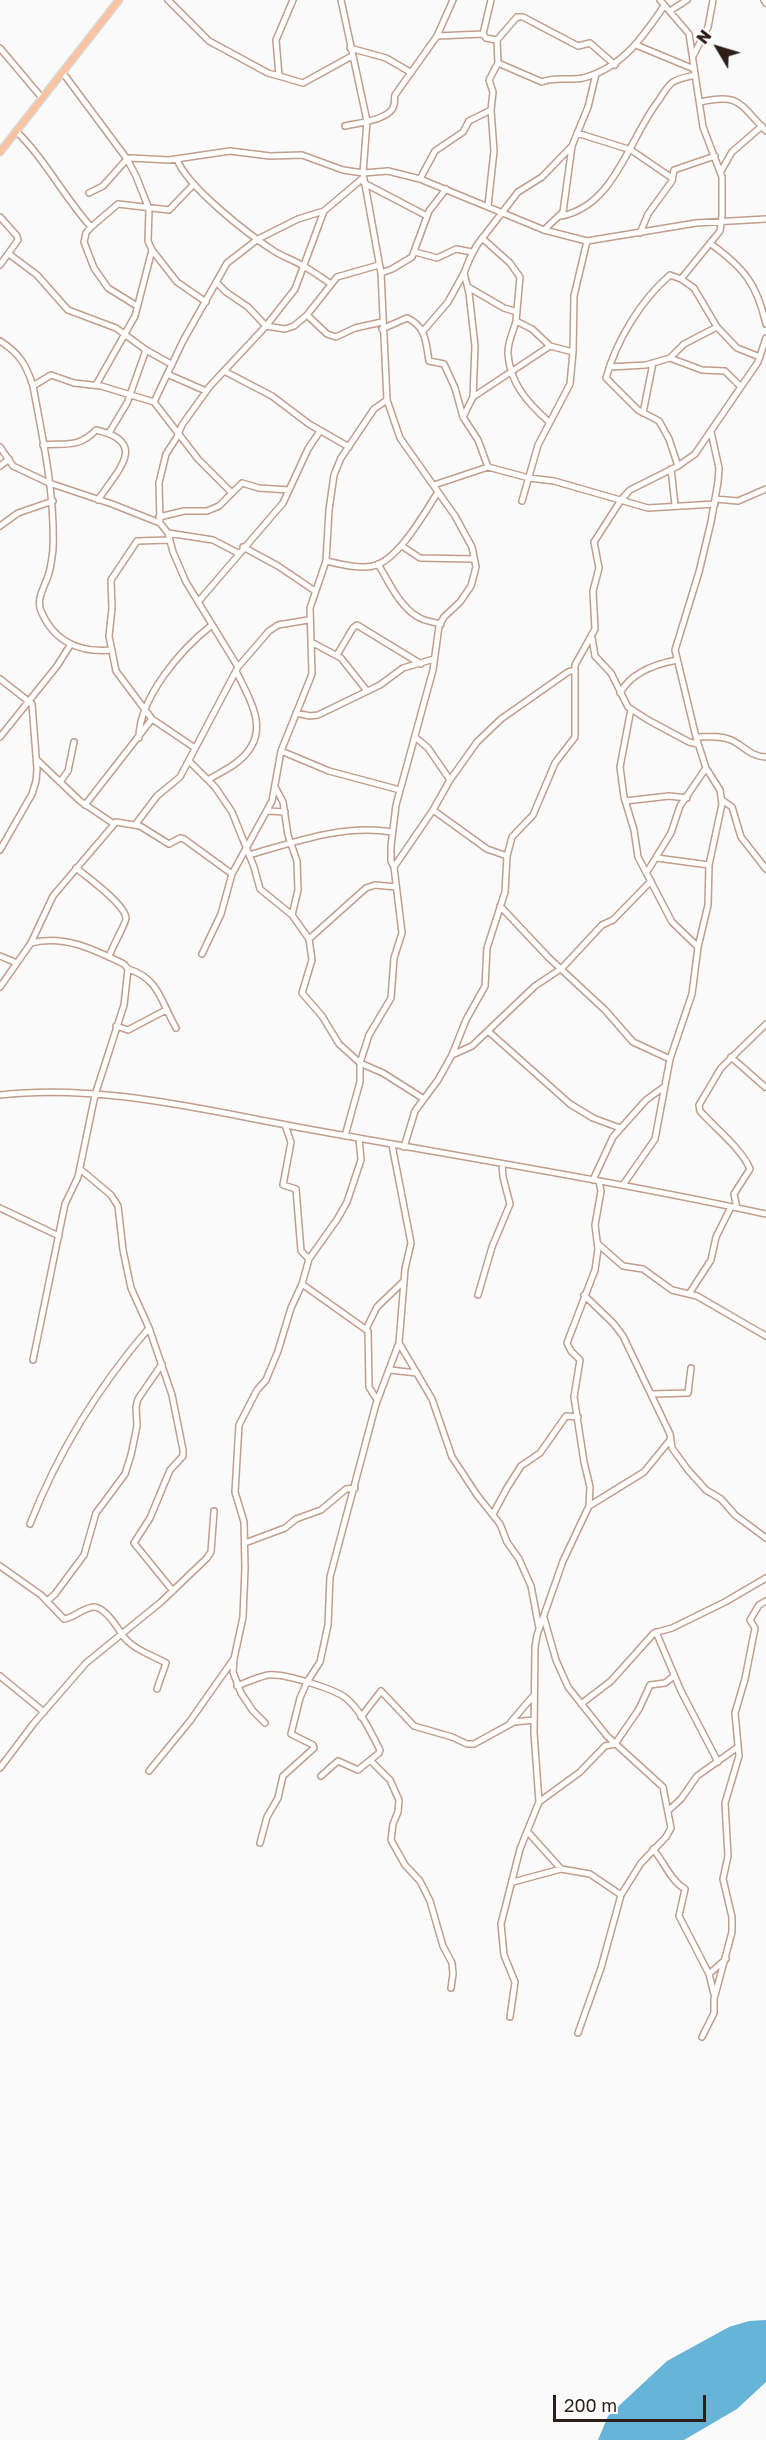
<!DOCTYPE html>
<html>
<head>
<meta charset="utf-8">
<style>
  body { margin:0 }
  #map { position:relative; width:766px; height:2440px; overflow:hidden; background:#fafafa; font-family:"Golos Text",sans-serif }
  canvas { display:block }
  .north { position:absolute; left:688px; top:18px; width:60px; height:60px; -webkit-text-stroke:4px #fff; paint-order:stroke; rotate:308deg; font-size:16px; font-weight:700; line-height:24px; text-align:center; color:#2d1f18 }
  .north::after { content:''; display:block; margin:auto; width:21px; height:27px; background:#2d1f18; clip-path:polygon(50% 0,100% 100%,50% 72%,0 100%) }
  .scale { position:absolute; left:553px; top:2395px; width:153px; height:27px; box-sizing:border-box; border:3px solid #2d1f18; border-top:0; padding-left:8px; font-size:18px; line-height:21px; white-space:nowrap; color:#2d1f18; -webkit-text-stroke:4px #fff; paint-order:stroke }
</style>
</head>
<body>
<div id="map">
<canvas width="766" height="2440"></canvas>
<div class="north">N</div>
<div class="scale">200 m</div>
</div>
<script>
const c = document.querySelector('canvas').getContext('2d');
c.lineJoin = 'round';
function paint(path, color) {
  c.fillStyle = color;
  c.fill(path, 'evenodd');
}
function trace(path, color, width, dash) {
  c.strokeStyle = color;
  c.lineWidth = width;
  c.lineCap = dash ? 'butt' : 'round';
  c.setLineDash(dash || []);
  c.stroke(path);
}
paint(new Path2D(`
  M766 2320V2382L737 2409 684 2440H598L608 2416 667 2361 729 2327 749 2321Z`), '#66b4d8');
const minor = new Path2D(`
  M168 0 209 41 268 73 279 76 276 40 293 0
  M341 0 367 121 363 173 381 273 387 400 400 438 455 516 472 547 476 567 471 586 460 602 444 617 439 626 433 670 396 805 391 846V861L394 867 402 933 394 958 391 998 369 1035 360 1063 383 1073 424 1099
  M660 0 689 34 703 127 722 177V216L720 231 681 279 670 275C641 300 616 341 606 378L638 410 659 421 669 439 678 466
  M764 0 766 3
  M670 11 687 0
  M437 36 483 34
  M497 40 517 17H523L578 46 590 43 615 65
  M636 45 694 69
  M0 48 42 98
  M350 48 386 58 410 72
  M693 56 708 27 713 0
  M498 63 542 82C554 76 570 81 583 78 622 68 643 37 664 6
  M63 73 127 159 136 176 149 209 148 241 152 250 177 282 206 302
  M279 76 303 83 352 56
  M700 102C741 93 739 104 766 131
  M345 126C357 123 391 120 394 105 395 101 394 98 395 95L437 36 453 0
  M16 131C45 159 64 197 91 227
  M577 133 631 150 672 178
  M572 146 542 177 518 192 477 245 470 258 464 273 469 293 475 346 473 397 463 417 478 440 488 467 529 478 554 481 648 508 715 504
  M177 159C186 186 249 235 274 251 283 257 294 260 303 266 313 271 322 278 331 284
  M721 171 732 152 762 126
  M420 179 435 151 463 132 469 121 491 110 493 92 489 80 498 63 497 40 486 38 483 34 491 0
  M364 183 427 216
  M89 193 103 186 127 159 131 158 169 160 230 151 270 156 302 155 343 170 363 173 388 171 420 179 544 230 587 241 696 223 766 219
  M488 206 494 151 491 110
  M561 216C615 206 629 138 659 100 663 94 667 86 673 82 679 78 688 77 695 75
  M0 217 17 236 18 240 0 265
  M544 230 563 212 572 146 588 107 596 74
  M640 233 648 214 672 181 674 170 715 156
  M482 238 510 263 520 277 516 321 532 329 550 346 573 352
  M711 244C744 268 757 284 766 324
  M415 252 437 258 456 249 472 252
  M9 254 37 275 68 310 116 328 146 350 171 364
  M381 273 392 269 412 257 429 211 446 189
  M681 279 694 288 717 327 737 348 760 357
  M217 283 226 292 248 307 266 326 285 329 294 326 307 315 337 277 379 265
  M468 287 504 308 517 312
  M137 306 108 288 94 268 84 242 86 233 91 227 118 204 169 210 193 185
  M307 315 327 334 336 337 355 328 382 322
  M516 321C514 330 507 343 508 354 510 384 528 403 549 422
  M382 329 407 318C426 326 426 343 429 361L444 364 455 388 463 417
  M424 330 448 302 464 273
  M0 341C19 353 26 364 33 386 43 440 55 494 53 549 52 558 51 568 48 576 44 588 36 599 41 611 54 642 80 653 112 650
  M670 358 702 370 725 371 740 386
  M610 367 646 365 670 358 684 344 717 327
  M224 371 272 396 309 424 349 447
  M167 374 206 391
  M96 385 135 316 152 250
  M33 386 51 375 74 383 101 386 154 402 198 459 232 493
  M473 397 550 346
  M154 402 183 341 227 263 258 239 298 219 324 211
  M643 413 653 363
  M109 433 127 403 146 350
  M43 445C66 443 79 448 96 430 150 442 117 471 98 500
  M0 447 13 466 49 483 112 504 160 523 168 533 173 552 186 582 238 667
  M0 466 9 459
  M671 469 675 505
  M434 485 488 467
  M715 499 738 501 766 489
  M522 501 538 445 570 384 573 352 574 296 587 241
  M159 517 184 511H207L219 506 242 483 259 488 289 490
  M160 523 159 483 166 454 177 437 182 425 210 386 266 326 295 289 324 211 363 178
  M0 526 18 513 53 501
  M168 533 213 540 238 553
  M169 540 137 541 111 580 112 608 109 636 116 671 152 719 195 748
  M402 546 420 558 474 559
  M243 547 278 566 315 591
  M326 561C340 564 358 569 373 566 398 561 425 512 438 492
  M378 564C389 582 399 606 418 617 424 621 433 622 441 624
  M198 602 283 503 308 449 320 431
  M592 638 595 656 611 673 628 707 648 720 689 742 698 744
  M313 643 341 658 367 691
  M337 655 353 628 357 625 421 664
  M0 679 32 704 37 769 36 781 32 794 0 850
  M620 693C631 673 655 664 677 660
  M631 709 620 767 624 797 634 830 638 857 672 922 698 947
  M296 713 310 716 318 715 380 685 403 668 434 659
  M0 737 57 666 71 644
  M696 737C708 737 720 735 731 740 743 745 751 757 766 757
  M139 738C139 698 181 649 212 625
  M281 751 329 771 400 790
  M37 760 80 801 114 824
  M189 761 215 787 232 812 254 867 260 889 292 915 309 939 312 960 302 993 322 1016 339 1044 360 1063V1082L345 1136
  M208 780C217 774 227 770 236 763 273 735 252 704 236 671
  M450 780 477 742 501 719 568 672 574 670
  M60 782 68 771 74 742
  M275 787 283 802 288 835 297 861 298 890 292 915
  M722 800 732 807 741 837 766 869
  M625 801 669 796 687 798
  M85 805 152 719
  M433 810 487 849 507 856
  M268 811 285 812
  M135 825 157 796 180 777 238 667 269 631 278 625 308 620
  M249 855C295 842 343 824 392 832
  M657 858 709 865
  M394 867 433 810 450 780 428 748 415 737
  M76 868C87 877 125 904 126 918 127 921 111 949 109 957
  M647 872 671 833 680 806 706 768
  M500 906 549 958 605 1010 633 1042 670 1059
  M309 939 366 888 375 885 396 887
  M31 943C64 934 95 950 124 964L128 969 124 1005 95 1095 78 1177 65 1204 33 1360
  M202 954 221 914 232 874 272 801 281 751 312 674 310 608 326 561 329 510 334 475 341 458 374 409 387 400
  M0 956 17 963
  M128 969C159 978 161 1002 176 1028
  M0 987 31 943 53 896 116 822 140 826 169 844 180 838 184 839 232 874
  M116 1026 128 1030 166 1010
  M488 1031 570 1104 593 1118 620 1128
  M452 1055 472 1046 535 986 562 968 602 925 613 920 651 881
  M731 1057 765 1087
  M0 1095C107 1083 215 1113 319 1131 468 1158 618 1182 766 1214
  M285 1125 291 1142 283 1185 296 1189 301 1251 309 1259
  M404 1147 415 1111 438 1080 452 1055 466 1020 485 986 487 948 505 892 507 856 512 837 533 815 555 763 575 737V665L595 629 593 591 599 568 594 542 621 500 630 490 678 466 695 454 758 362 766 338
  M80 1169 111 1195 118 1206 123 1250 131 1288 149 1328 172 1395 183 1450V1456L170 1470 150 1518 134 1543 173 1591
  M593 1180 613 1137 646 1100 664 1087
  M623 1185 655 1139 670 1059 692 994 698 947 708 905 709 865 722 804 720 790 706 768 696 737 675 650 699 572 711 522 718 482 719 468 711 432
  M0 1208 59 1236
  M737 1208 734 1194 750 1169C742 1149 715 1128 700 1111L699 1105 721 1068 766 1024
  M598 1244 623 1266 643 1269 672 1290 697 1296 766 1336
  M302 1284 368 1331 369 1387 377 1400
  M689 1294 711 1260 716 1237 731 1207
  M478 1295 492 1247 510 1204 503 1177 502 1164
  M584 1295 613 1323 623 1336 670 1434 672 1448 688 1470 706 1490 721 1499 735 1515 766 1538
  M366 1329 377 1307 404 1281
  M399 1343 432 1399 452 1457 477 1495 500 1524 507 1542 519 1559 531 1586 539 1628
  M390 1370 417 1373
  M652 1394 688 1393 691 1368
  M589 1506 644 1472 670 1440
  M493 1514 507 1488 521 1466 540 1453 566 1416 578 1417
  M30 1524C58 1452 99 1386 149 1328
  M245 1543 285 1528 296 1519 321 1510 346 1489 355 1488
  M0 1566 41 1595 64 1619C74 1618 84 1607 94 1607 105 1607 118 1628 123 1636 134 1650 152 1655 166 1663L157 1689
  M47 1601 55 1594 84 1555 96 1513 125 1474 131 1455 137 1426 136 1407 138 1399 162 1364
  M544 1618 556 1660 568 1687 607 1736 663 1787 671 1828 666 1837 641 1863 621 1895 601 1968 578 2033
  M656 1632 681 1691 718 1762
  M0 1676 44 1712
  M237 1686C247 1682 258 1677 268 1675 283 1673 336 1689 347 1699 362 1712 371 1733 380 1750L379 1753 358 1770 338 1761 321 1776
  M581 1704 611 1681 654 1633 672 1628 725 1602 766 1578
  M361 1717 381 1691 414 1726 452 1737 467 1744H474L514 1722 534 1720
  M265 1723 253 1711 241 1693 233 1672 234 1659 243 1617 245 1568 244 1522 235 1492 239 1425 257 1390 266 1380 278 1351 291 1308 302 1284 309 1259 338 1218 347 1202 361 1160 359 1138
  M510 1723 534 1695
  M371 1761 390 1780 399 1800 398 1812 393 1824 391 1840 405 1865 420 1881 430 1901 443 1946 452 1963 453 1974 451 1988
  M0 1768 34 1723 86 1663 161 1602 207 1558 211 1552 214 1511
  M149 1771 190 1721 233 1660
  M539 1802 580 1772 605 1746 615 1744 639 1709 650 1685 665 1683 674 1676
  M669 1810 681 1799 697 1776 738 1747
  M527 1831 561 1869
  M260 1843 267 1817 278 1798 283 1776 314 1748 313 1745 291 1734 300 1698 307 1682 320 1662 328 1625 330 1577 376 1404 399 1343 405 1269 411 1243 392 1145
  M653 1849C664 1862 671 1881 685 1889L679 1916 709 1974 714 1994
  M513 1882 561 1869 590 1874 621 1895
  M709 1974 726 1959
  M510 2017 515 1982 504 1955 501 1924 520 1849 539 1802 534 1733 535 1647 537 1635 563 1561 589 1506 590 1487 584 1462 574 1397 580 1360 571 1351 567 1343 595 1270 598 1249 595 1225 601 1191 599 1181
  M702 2037 714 2013V1999L732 1932V1917L723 1879 728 1856 725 1803 739 1756 735 1713 745 1679 755 1628 750 1620 759 1605 766 1601`);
const major = new Path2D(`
  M0 152 119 0`);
trace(minor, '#c19e8b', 8);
trace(major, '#d9d7d5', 9);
trace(minor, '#fff', 5);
trace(major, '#fbc2a0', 6);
</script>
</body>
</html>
